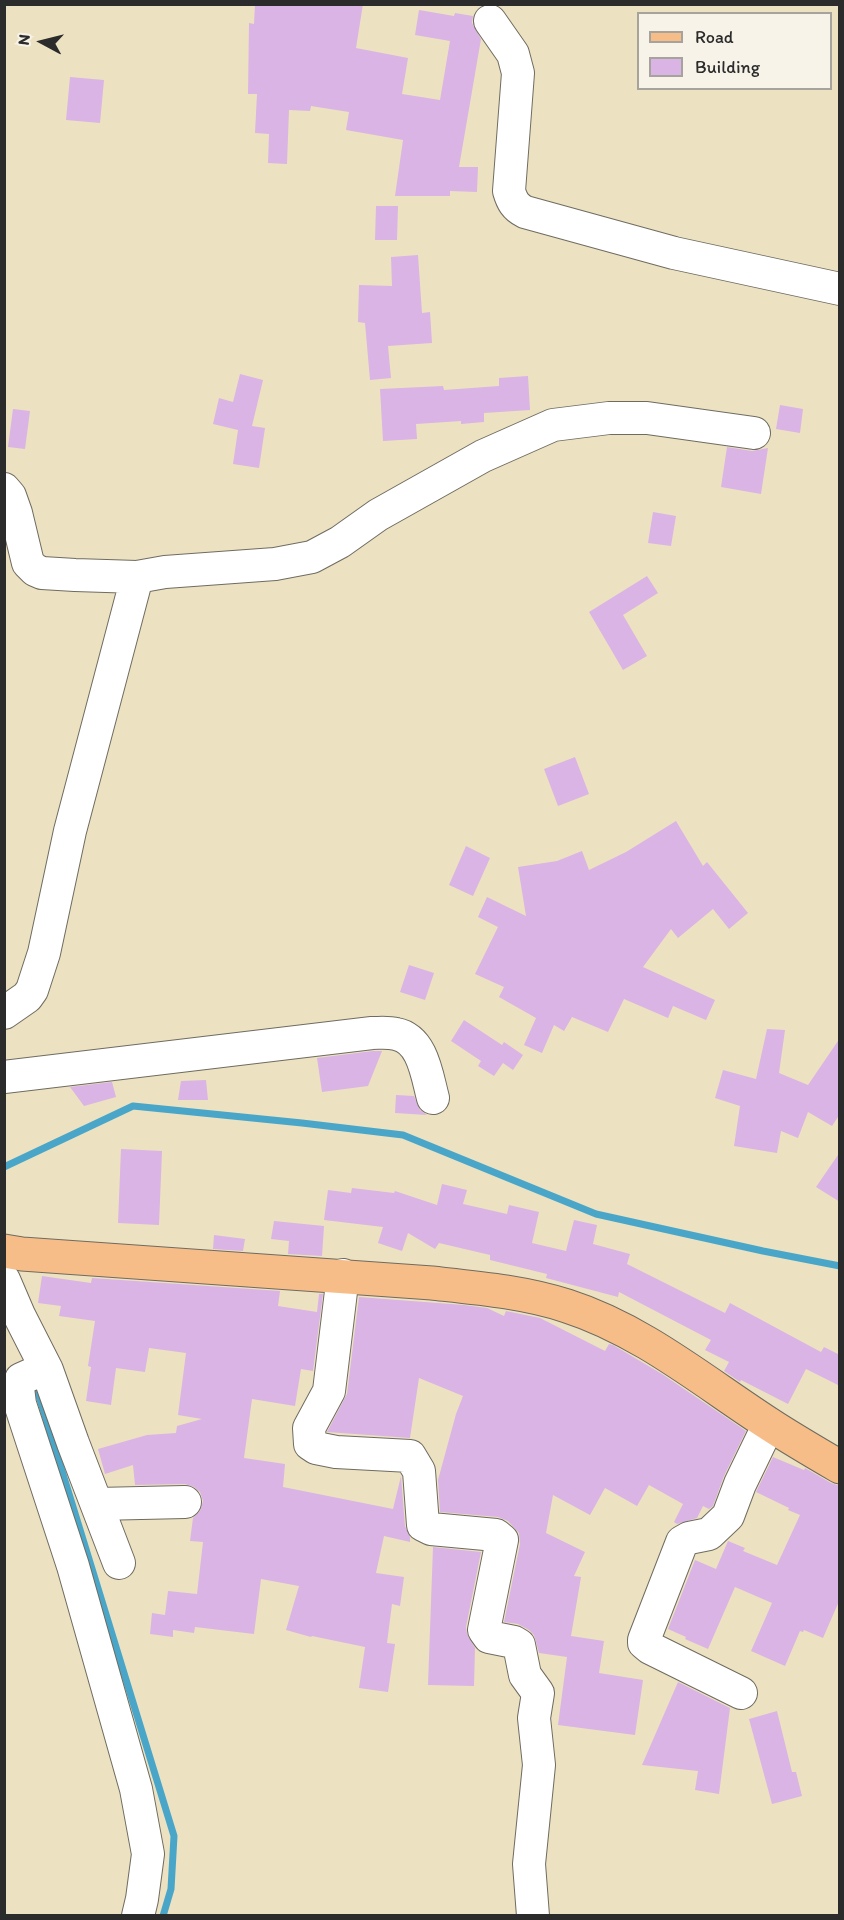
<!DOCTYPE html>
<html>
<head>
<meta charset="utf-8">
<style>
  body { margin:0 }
  #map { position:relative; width:844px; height:1920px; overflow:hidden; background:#ece2c2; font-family:Itim,sans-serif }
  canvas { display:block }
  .frame { position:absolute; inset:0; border:6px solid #2b2b2b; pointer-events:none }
  .legend { position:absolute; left:637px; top:12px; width:195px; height:78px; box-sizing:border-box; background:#f7f3e8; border:2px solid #a5a39c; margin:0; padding:8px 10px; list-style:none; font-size:18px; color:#2b2b2b }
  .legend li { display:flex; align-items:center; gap:12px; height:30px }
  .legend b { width:30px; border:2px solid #a5a39c }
  .north { position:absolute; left:12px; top:12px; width:60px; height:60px; -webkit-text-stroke:4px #f7f3e8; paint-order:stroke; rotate:277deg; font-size:16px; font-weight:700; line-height:24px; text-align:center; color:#2b2b2b }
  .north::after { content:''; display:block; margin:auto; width:21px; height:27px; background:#2b2b2b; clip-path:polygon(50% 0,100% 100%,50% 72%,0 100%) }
</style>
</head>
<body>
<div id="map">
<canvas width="844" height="1920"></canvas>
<div class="frame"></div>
<ul class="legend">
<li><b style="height:8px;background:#f7bd88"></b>Road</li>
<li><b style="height:16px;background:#dab4e4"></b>Building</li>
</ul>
<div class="north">N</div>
</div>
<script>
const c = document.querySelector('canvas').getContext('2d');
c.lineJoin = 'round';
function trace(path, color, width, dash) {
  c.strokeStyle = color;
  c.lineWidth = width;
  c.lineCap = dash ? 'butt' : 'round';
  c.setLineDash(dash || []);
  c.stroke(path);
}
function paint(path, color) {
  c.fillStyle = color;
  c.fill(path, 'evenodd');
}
trace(new Path2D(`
  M4 1167 133 1106 302 1123 403 1135 596 1214 763 1251 840 1266
  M35 1383 174 1836 171 1889 163 1916`), '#4aa6c8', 7);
paint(new Path2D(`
  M255 4H363L356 48 408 58 402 94 440 100 450 41 415 35 419 10 454 16 455 13 473 16 472 23 481 39 459 167H478L477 192 450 191V196H395L403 140 346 130 349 112 311 106 310 111 289 110 287 164 268 163 269 134 255 133 257 94H248L249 23 254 24Z
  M70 77 104 80 100 123 66 120Z
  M376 206H398L397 240H375Z
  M418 255 422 313 430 312 432 343 388 346 391 378 370 380 365 323 358 322 359 285 392 286 391 257Z
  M240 374 263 380 252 426 265 428 259 468 233 464 238 430 213 424 219 398 233 402Z
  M528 376 530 410 484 413V422L461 424V421L416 424 417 439 383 441 380 389 443 386 444 390 499 386V378Z
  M780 405 803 409 800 433 776 429Z
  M13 409 30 411 25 449 8 447Z
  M727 447 752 451 768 448 761 494 721 487Z
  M653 512 676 516 671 546 648 543Z
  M647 576 658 593 623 615 647 656 623 670 589 612Z
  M575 757 589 794 558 806 544 769Z
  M676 821 703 866 707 862 748 913 729 929 713 909 678 938 671 929 643 967 715 1000 706 1020 673 1006 668 1018 624 999 608 1032 572 1017 564 1031 554 1025 542 1053 524 1045 536 1018 499 997 504 987 475 974 498 927 478 917 487 897 526 916 518 867 557 861 582 851 589 870 626 852Z
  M466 846 490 858 473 896 449 885Z
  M409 965 434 973 425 1000 400 992Z
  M464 1020 502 1045 504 1042 523 1055 513 1070 503 1063 494 1076 478 1066 481 1061 451 1041Z
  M767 1029 785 1030 779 1073 808 1085 840 1038V1114L832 1126 808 1112 798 1138 781 1131 777 1153 734 1146 740 1106 715 1098 723 1070 756 1079Z
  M373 1051H382L368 1086 322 1092 317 1058Z
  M206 1080 208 1100H178L181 1081Z
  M112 1082 116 1097 84 1106 70 1087Z
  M396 1095 414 1096 420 1110 427 1115 395 1113Z
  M121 1149 162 1151 159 1225 118 1223Z
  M840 1152V1202L816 1187Z
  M442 1184 467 1190 463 1204 507 1214 509 1205 539 1212 532 1243 566 1251 574 1220 597 1225 593 1244 630 1254 627 1264 725 1313 730 1303 821 1352 824 1347 840 1355V1386L806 1369 788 1404 741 1380 740 1382 724 1371 729 1362 705 1350 711 1340 619 1292 618 1297 546 1278 547 1274 490 1260V1255L439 1243 435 1249 408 1233 402 1251 378 1243 383 1227 324 1220 328 1190 351 1193 352 1188 394 1193 395 1191 437 1205Z
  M274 1221 324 1226 322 1256 288 1254 289 1241 271 1239Z
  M214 1235 245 1239 243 1251 213 1249Z
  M42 1276 91 1283 92 1278 280 1291 278 1306 317 1312 319 1294H323L313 1371 301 1369 295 1406 252 1399 244 1458 285 1464 283 1487 393 1509 401 1476 405 1526 410 1537V1542L384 1536 376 1573 404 1577 400 1606 392 1604 387 1643 395 1644 388 1692 359 1688 365 1647 312 1636 311 1637 286 1630 299 1586 261 1579 254 1634 195 1627 194 1633 173 1630V1637L150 1634 152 1613 165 1615 168 1591 197 1594 203 1542 190 1541 193 1518 200 1511 203 1501 200 1492 194 1487 185 1484 135 1485 133 1465 105 1474 98 1449 147 1435 176 1433 177 1426 202 1419 178 1415 186 1353 149 1348 145 1372 116 1368 111 1405 86 1401 91 1367 88 1366 95 1321 59 1316 61 1306 38 1303Z
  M359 1297 464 1305 487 1308 504 1316 506 1311 540 1318 605 1351 609 1344 613 1345 662 1374 746 1431 724 1476 713 1506 709 1509 703 1506 697 1518 677 1524 674 1522 683 1504 649 1485 637 1506 605 1488 590 1515 553 1495 546 1533 585 1552 574 1576 581 1577 571 1636 604 1641 599 1673 643 1680 635 1735 558 1725 567 1657 539 1653 534 1635 529 1630 518 1624 504 1622 520 1544 519 1533 508 1521 498 1517 440 1512 438 1480 456 1414 463 1396 419 1378 410 1438 327 1432 347 1394Z
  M773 1457 804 1470 805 1468 831 1483 840 1486V1599L823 1638 804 1630 803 1632 800 1631 785 1666 751 1651 772 1603 735 1587 708 1649 685 1639 686 1637 668 1629 695 1560 716 1569 728 1541 745 1548 743 1551 777 1565 800 1515 788 1510 789 1508 756 1492Z
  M433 1547 481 1552 466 1627 467 1634 475 1648 474 1686 428 1685Z
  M678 1682 730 1708 719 1794 695 1790 698 1771 642 1765Z
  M777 1711 792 1772H796L802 1796 772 1804 749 1719Z`), '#dab4e4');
const minor = new Path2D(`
  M490 21 513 54 518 73 509 191C512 201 515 207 525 212L674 253 840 289
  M4 489 10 496 16 513 28 563 35 570 42 573 75 575 137 577 165 572 275 564 312 557 340 542 378 515 483 456 553 425 609 418H647L754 433
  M4 1013 27 997 32 990 44 953 70 831 137 577
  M4 1077 372 1033C380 1033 388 1032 396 1034 423 1039 427 1076 433 1098
  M343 1275 329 1391 309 1428 310 1444 316 1448 336 1452 410 1456 419 1471 423 1525 431 1529 496 1535 502 1540 484 1630 489 1637 514 1642 519 1645 525 1675 538 1693 534 1718 539 1765 529 1864 533 1916
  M4 1280 19 1315 47 1370 39 1371 21 1379 18 1388 20 1404 73 1566 136 1789 148 1854 142 1899 138 1916
  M47 1370 73 1443 119 1563
  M97 1504 185 1502
  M741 1693 650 1648 644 1643V1640L682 1542 689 1538 709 1534 728 1516 740 1484 769 1424`);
const major = new Path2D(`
  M4 1251 22 1254 432 1283C478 1288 524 1292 567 1306 642 1330 704 1382 769 1424 792 1439 816 1453 840 1467`);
trace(minor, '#6f6b60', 34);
trace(major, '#6f6b60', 35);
trace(minor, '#fff', 32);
trace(major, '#f7bd88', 33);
</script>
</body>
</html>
